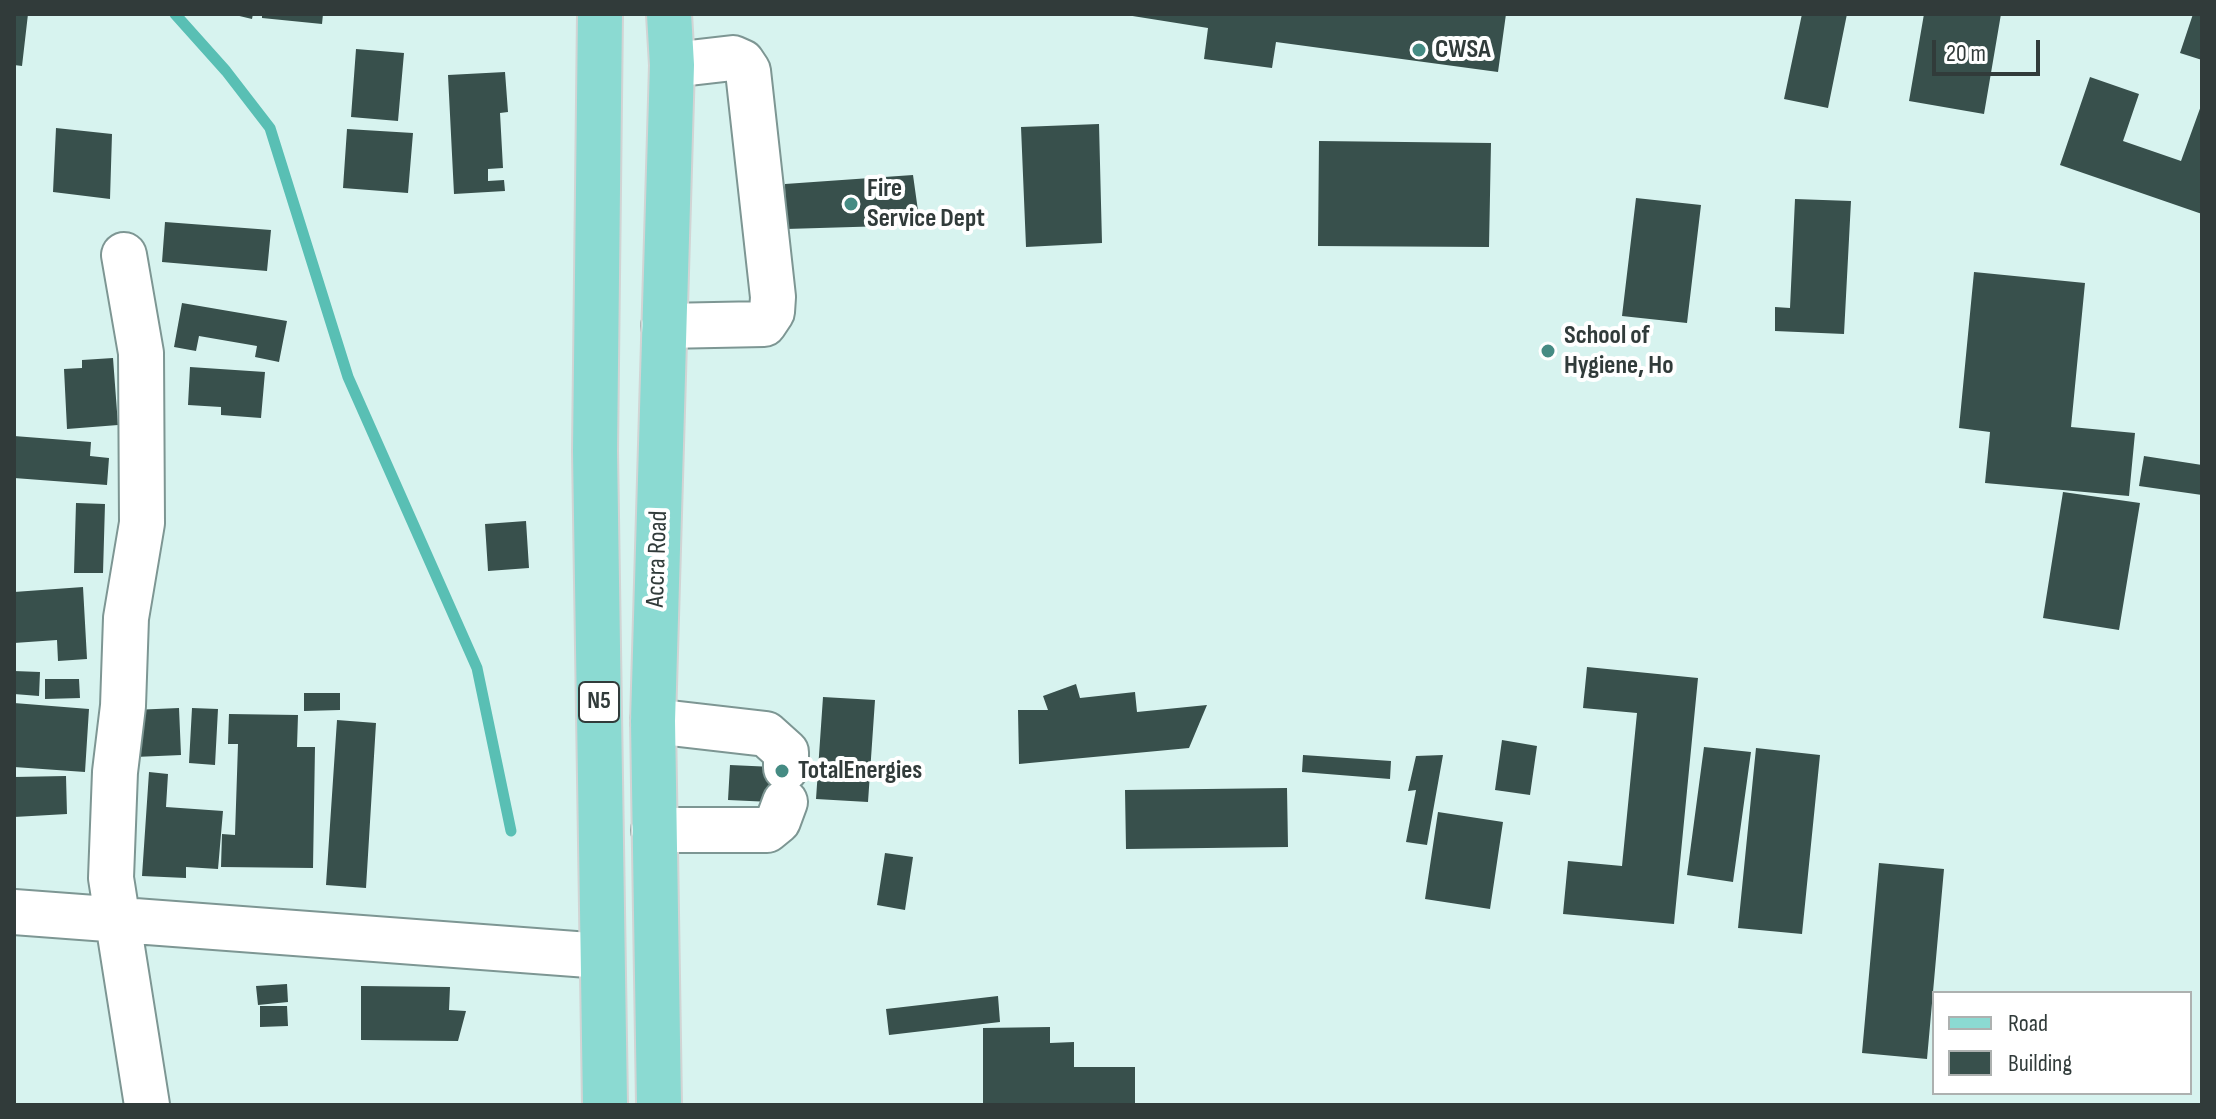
<!DOCTYPE html>
<html>
<head>
<meta charset="utf-8">
<style>
  body { margin:0 }
  #map { position:relative; width:2216px; height:1119px; overflow:hidden; background:#d7f3ef; font-family:"Sofia Sans Condensed",sans-serif }
  canvas { display:block }
  .frame { position:absolute; inset:0; border:16px solid #313b3a; pointer-events:none }
  .legend { position:absolute; left:1932px; top:991px; width:260px; height:104px; box-sizing:border-box; background:#fff; border:2px solid #adb1b0; margin:0; padding:10px 14px; list-style:none; font-size:24px; color:#313b3a }
  .legend li { display:flex; align-items:center; gap:16px; height:40px }
  .legend b { width:40px; border:2px solid #adb1b0 }
  .scale { position:absolute; left:1932px; top:40px; width:108px; height:36px; box-sizing:border-box; border:4px solid #313b3a; border-top:0; padding-left:10px; font-size:24px; line-height:28px; white-space:nowrap; color:#313b3a; -webkit-text-stroke:6px #fff; paint-order:stroke }
</style>
</head>
<body>
<div id="map">
<canvas width="2216" height="1119"></canvas>
<div class="frame"></div>
<ul class="legend">
<li><b style="height:10px;background:#8bdad2"></b>Road</li>
<li><b style="height:22px;background:#38504c"></b>Building</li>
</ul>
<div class="scale">20 m</div>
</div>
<script>
const c = document.querySelector('canvas').getContext('2d');
c.lineJoin = 'round';
function trace(path, color, width, dash) {
  c.strokeStyle = color;
  c.lineWidth = width;
  c.lineCap = dash ? 'butt' : 'round';
  c.setLineDash(dash || []);
  c.stroke(path);
}
function paint(path, color) {
  c.fillStyle = color;
  c.fill(path, 'evenodd');
}
function drawText(font, color, halo, rows, align = 'center') {
  c.font = font + ' "Sofia Sans Condensed",sans-serif';
  c.lineWidth = 8;
  c.setLineDash([]);
  c.textBaseline = 'middle';
  c.strokeStyle = halo;
  c.fillStyle = color;
  for (const [text, x, y, turn = 0] of rows) {
    c.save();
    c.translate(x, y);
    c.rotate((+turn || 0) * Math.PI / 180);
    c.textAlign = isNaN(turn) ? turn : align;
    if (halo) c.strokeText(text, 0, 0);
    c.fillText(text, 0, 0);
    c.restore();
  }
}
trace(new Path2D(`
  M175 14 226 71 270 128 348 377 477 668 511 831`), '#59bfb4', 11);
paint(new Path2D(`
  M14 14H28L22 66 14 65Z
  M231 14H253L252 19Z
  M262 14H323L322 24 262 18Z
  M1120 14H1506L1498 72 1276 42 1272 68 1204 59 1208 28Z
  M1802 14H1847L1828 108 1784 99Z
  M1924 14H2001L1984 114 1909 101Z
  M2193 14H2202V60L2180 53Z
  M356 49 404 53 398 121 351 117Z
  M505 72 508 112 500 113 503 168 488 169V181L504 180 505 191 454 194 448 75Z
  M2090 77 2139 94 2123 141 2181 161 2202 103V214L2060 165Z
  M1099 124 1102 243 1026 247 1021 127Z
  M56 128 112 134 110 199 53 192Z
  M347 129 413 133 408 193 343 188Z
  M1319 141 1491 143 1489 247 1318 246Z
  M913 175 920 225 786 229 785 184Z
  M1636 198 1701 205 1687 323 1622 316Z
  M1795 199 1851 201 1844 334 1775 331V307L1790 308Z
  M165 222 271 230 267 271 162 262Z
  M1974 272 2085 283 2071 427 2135 433 2129 496 1985 483 1990 432 1959 428Z
  M182 303 287 321 279 362 255 357 257 346 199 336 196 351 174 347Z
  M113 358 118 425 67 429 64 369 82 368V360Z
  M190 367 265 372 261 418 221 415V407L188 405Z
  M14 436 91 442 90 456 109 458 107 485 14 478Z
  M2144 456 2202 465V495L2139 486Z
  M2063 492 2140 503 2119 630 2043 618Z
  M76 503 105 504 103 573H74Z
  M526 521 529 568 488 571 485 524Z
  M83 587 87 659 58 661 57 640 14 643V592Z
  M1587 667 1698 678 1674 924 1563 914 1568 861 1622 866 1637 713 1583 708Z
  M14 671 40 672 39 696 14 694Z
  M45 679H79L80 698 45 699Z
  M1076 684 1080 698 1135 692 1137 712 1207 705 1189 748 1019 764 1018 710H1048L1043 696Z
  M304 693H340V710L304 711Z
  M823 697 875 700 868 802 816 799Z
  M14 703 89 709 85 772 14 767Z
  M179 708 181 755 135 757 133 710Z
  M192 708 218 709 215 765 189 763Z
  M229 714 298 715 297 747H315L313 868 221 867 222 834 235 835 238 744H228Z
  M337 720 376 723 366 888 326 885Z
  M1502 740 1537 746 1530 795 1495 790Z
  M1704 747 1751 752 1733 882 1687 875Z
  M1756 748 1820 755 1802 934 1738 928Z
  M1303 755 1391 761 1390 779 1302 772Z
  M1443 755 1427 845 1406 842 1416 790 1408 791 1416 756Z
  M730 765 795 768 793 803 728 800Z
  M149 772 168 774 166 807 223 811 218 869 186 867V878L142 876Z
  M66 776 67 814 14 817V777Z
  M1287 788 1288 847 1126 849 1125 790Z
  M1438 812 1503 822 1490 909 1425 899Z
  M885 853 913 857 905 910 877 905Z
  M1879 863 1944 869 1927 1059 1862 1053Z
  M287 984 288 1002 258 1005 256 986Z
  M361 986 450 987 449 1010 466 1011 458 1041 361 1040Z
  M998 996 1000 1022 889 1035 886 1009Z
  M260 1006H287L288 1026 260 1027Z
  M1050 1027V1043L1074 1042V1067H1135V1105H983V1028Z`), '#38504c');
const minor = new Path2D(`
  M124 255 141 353 142 523 126 618 123 706 115 772 111 878 147 1105
  M664 326 764 324 772 312 773 297 748 71 742 62 733 58 672 65
  M653 721 766 734 786 752V768
  M654 830H767L778 821 785 802
  M14 912 602 956`);
const major = new Path2D(`
  M600 14 595 451 605 1105
  M659 1105 653 721 672 65 669 14`);
trace(minor, '#7d9693', 48);
trace(major, '#d2d4d4', 48);
trace(minor, '#fff', 44);
trace(major, '#8bdad2', 44);
for (const [x, y, r, color] of [
  [1419,50,8,"#458b83"],
  [851,204,8,"#458b83"],
  [1548,351,8,"#458b83"],
  [782,771,8,"#458b83"]
]) {
  const dot = new Path2D();
  dot.arc(x, y, r, 0, 2 * Math.PI);
  c.fillStyle = color;
  c.fill(dot);
  trace(dot, '#fff', 3);
}
for (const [x, y, w] of [
  [599,702,40]
]) {
  const box = new Path2D();
  box.roundRect(x - w / 2, y - 20, w, 40, 6);
  c.fillStyle = '#fff';
  c.fill(box);
  trace(box, '#313b3a', 2);
}
drawText('bold 24px', '#313b3a', null, [
  ["N5",599,702]
]);
drawText('bold 26px', '#313b3a', '#fff', [
  ["CWSA",1435,50],
  ["Fire",867,189],
  ["Service Dept",867,219],
  ["School of",1564,336],
  ["Hygiene, Ho",1564,366],
  ["TotalEnergies",798,771]
], 'left');
drawText('26px', '#313b3a', '#fff', [
  ["Accra Road",658,559,-88]
]);
</script>
</body>
</html>
